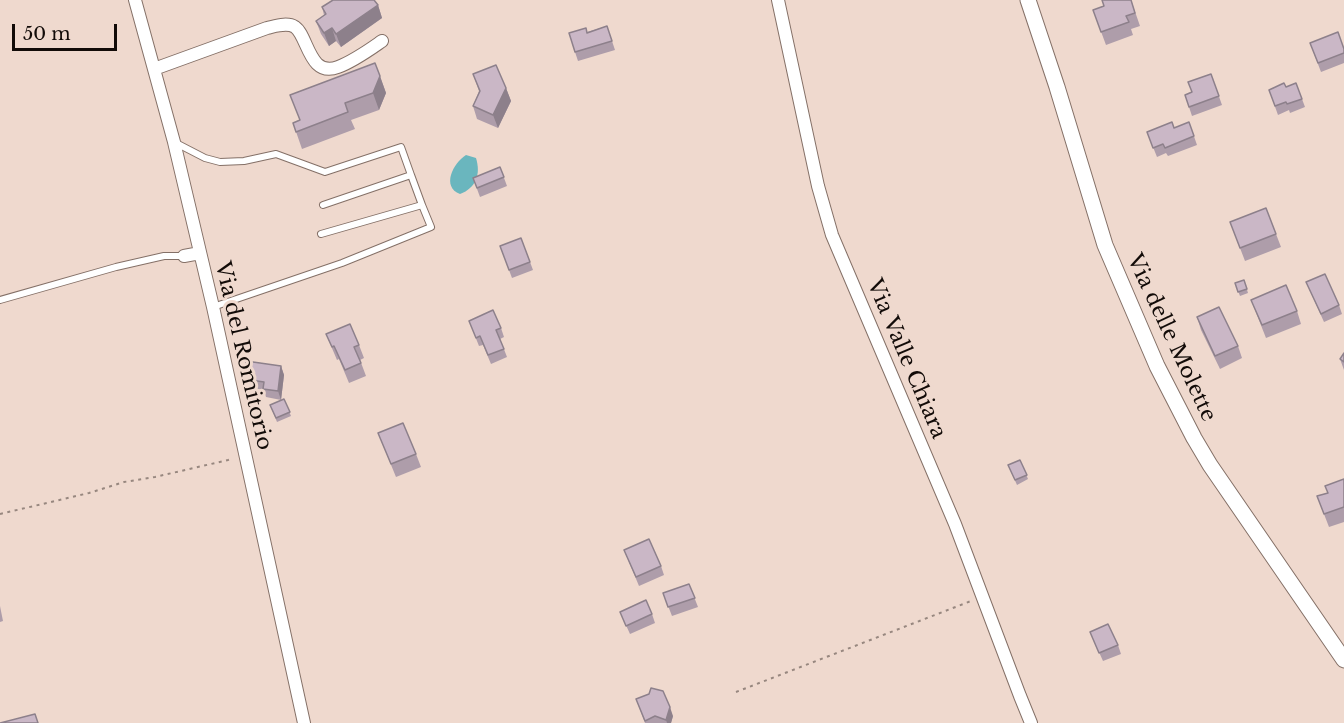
<!DOCTYPE html>
<html>
<head>
<meta charset="utf-8">
<style>
  body { margin:0 }
  #map { position:relative; width:1344px; height:723px; overflow:hidden; background:#efd9ce; font-family:"Libre Baskerville",serif }
  canvas { display:block }
  .scale { position:absolute; left:12px; top:24px; width:105px; height:27px; box-sizing:border-box; border:3px solid #120b08; border-top:0; padding-left:8px; font-size:18px; line-height:21px; white-space:nowrap; color:#120b08; -webkit-text-stroke:4px #efd9ce; paint-order:stroke }
</style>
</head>
<body>
<div id="map">
<canvas width="1344" height="723"></canvas>
<div class="scale">50 m</div>
</div>
<script>
const c = document.querySelector('canvas').getContext('2d');
c.lineJoin = 'round';
function paint(path, color) {
  c.fillStyle = color;
  c.fill(path, 'evenodd');
}
function trace(path, color, width, dash) {
  c.strokeStyle = color;
  c.lineWidth = width;
  c.lineCap = dash ? 'butt' : 'round';
  c.setLineDash(dash || []);
  c.stroke(path);
}
function drawText(font, color, halo, rows, align = 'center') {
  c.font = font + ' "Libre Baskerville",serif';
  c.lineWidth = 6;
  c.setLineDash([]);
  c.textBaseline = 'middle';
  c.strokeStyle = halo;
  c.fillStyle = color;
  for (const [text, x, y, turn = 0] of rows) {
    c.save();
    c.translate(x, y);
    c.rotate((+turn || 0) * Math.PI / 180);
    c.textAlign = isNaN(turn) ? turn : align;
    if (halo) c.strokeText(text, 0, 0);
    c.fillText(text, 0, 0);
    c.restore();
  }
}
paint(new Path2D(`
  M466 155 476 158C481 174 476 188 460 194 441 187 453 163 466 155Z`), '#6ab6be');
const service = new Path2D(`
  M174 142 205 158 220 162 244 161 276 154 325 172 401 147 411 175 323 205
  M411 175 422 205
  M0 300 116 267 164 256H184
  M213 307 342 263 431 227 422 205 321 234`);
const minor = new Path2D(`
  M135 0 174 142 213 307 304 723
  M778 0 818 186 832 235 955 524 1020 696 1031 723
  M154 69 267 28C276 26 287 22 295 27 308 36 309 78 338 67 354 61 369 50 382 41
  M184 256 200 253`);
const tertiary = new Path2D(`
  M1028 0 1057 87 1105 245 1157 366 1194 438 1210 465 1344 660`);
trace(service, '#847067', 8);
trace(minor, '#847067', 14);
trace(tertiary, '#847067', 17);
trace(new Path2D(`
  M0 514 89 493 124 482 155 477 228 460 233 458
  M736 692 971 601`), '#97877f', 2, [3, 4.5]);
trace(service, '#fff', 6);
trace(minor, '#fff', 12);
trace(tertiary, '#fff', 15);
paint(new Path2D(`
  M1131 0 1140 26 1131 29 1133 35 1106 45 1093 10Z
  M378 5 382 18 341 47 336 41 329 46 321 34 316 21 324 15 322 7Z
  M607 26 615 50 578 61 575 52 587 32Z
  M1310 43 1344 49V63L1321 72Z
  M375 63 386 93 379 110 351 120 355 129 302 149 293 123 300 120Z
  M473 74 506 88 511 101 498 128 477 119 473 106 479 91Z
  M1211 74 1222 105 1192 116 1185 95 1192 92Z
  M1296 83 1305 107 1290 113 1289 110 1278 115 1269 90 1286 87Z
  M1189 122 1197 145 1168 156 1166 153 1157 157 1147 132 1174 128Z
  M500 167 507 186 480 197 473 178Z
  M1266 208 1281 247 1245 261 1230 222Z
  M521 238 533 270 512 278 500 246Z
  M1244 280 1248 293 1240 296 1235 283Z
  M1306 282 1339 305 1342 314 1324 322Z
  M1251 300 1297 311 1301 324 1266 338Z
  M1197 317 1238 346 1242 358 1220 369 1201 330Z
  M469 321 501 328 504 337 500 339 507 357 491 364 483 345 479 346Z
  M326 334 359 345 364 358 360 360 366 376 349 383 339 359 337 360Z
  M1344 353V370L1340 359Z
  M281 366 284 375 281 400 266 397 264 390 247 387 244 379Z
  M284 399 291 416 277 422 270 405Z
  M378 433 416 454 421 467 396 477Z
  M1020 460 1028 479 1017 485 1008 465Z
  M1344 479V522L1329 527 1317 496 1327 493Z
  M624 550 661 566 664 575 639 586Z
  M689 584 698 607 672 616 663 593Z
  M0 606 3 621 0 622Z
  M620 612 652 614 655 623 630 634Z
  M1090 632 1118 645 1121 654 1103 661Z
  M636 699 673 716 671 723H645Z`), '#ae9daa');
paint(new Path2D(`
  M378 5 382 18 341 47 336 34Z
  M332 28 336 41 329 46 324 33Z
  M380 76 386 93 379 110 373 93Z
  M506 88 511 101 498 128 493 115Z
  M281 366 284 375 281 400 278 391Z
  M670 707 673 716 671 723H667L666 720Z`), '#8d808b');
const building = new Path2D(`
  M333 0H374L378 5 336 34 332 28 324 33 316 21 326 14 322 7Z
  M1102 0H1131L1135 13 1126 16 1129 22 1101 32 1093 10 1104 6Z
  M607 26 612 41 575 52 569 33 586 28 587 33Z
  M1338 32 1344 49V53L1318 63 1310 43Z
  M375 63 380 76 373 93 345 103 348 112 296 132 293 123 300 120 290 95Z
  M496 65 506 88 493 115 473 106 480 91 473 74Z
  M1211 74 1219 96 1189 107 1185 95 1192 92 1188 82Z
  M1284 83 1286 87 1296 83 1302 99 1287 104 1286 102 1275 106 1269 90Z
  M1172 122 1174 128 1189 122 1194 136 1165 148 1163 144 1153 148 1147 132Z
  M500 167 504 177 477 188 473 178Z
  M1266 208 1276 234 1240 248 1230 222Z
  M521 238 530 262 509 270 500 246Z
  M1325 274 1339 305 1321 314 1306 282Z
  M1244 280 1247 289 1238 292 1235 283Z
  M1286 285 1297 311 1262 325 1251 300Z
  M1219 307 1238 346 1215 356 1197 317Z
  M493 310 501 328 496 330 504 349 488 355 480 336 476 338 469 321Z
  M350 324 359 345 354 347 361 363 345 370 334 346 332 347 326 334Z
  M1344 353V362L1340 359Z
  M246 361 281 366 278 391 263 389 264 382 244 379Z
  M284 399 290 412 276 418 270 405Z
  M403 423 416 454 391 464 378 433Z
  M1020 460 1027 475 1015 480 1008 465Z
  M1344 479V507L1324 514 1317 496 1328 493 1325 486Z
  M649 539 661 566 636 577 624 550Z
  M689 584 695 598 668 607 663 593Z
  M646 600 652 614 626 626 620 612Z
  M1108 624 1118 645 1099 653 1090 632Z
  M651 688 663 691 670 707 666 720 655 716 645 721 636 699 649 694Z
  M35 714 38 723H0Z`);
paint(building, '#cab7c6');
trace(building, '#8d808b', 1.5);
drawText('21px', '#120b08', '#efd9ce', [
  ["Via delle Molette",1171,338,65],
  ["Via del Romitorio",243,356,77],
  ["Via Valle Chiara",906,359,67]
]);
</script>
</body>
</html>
